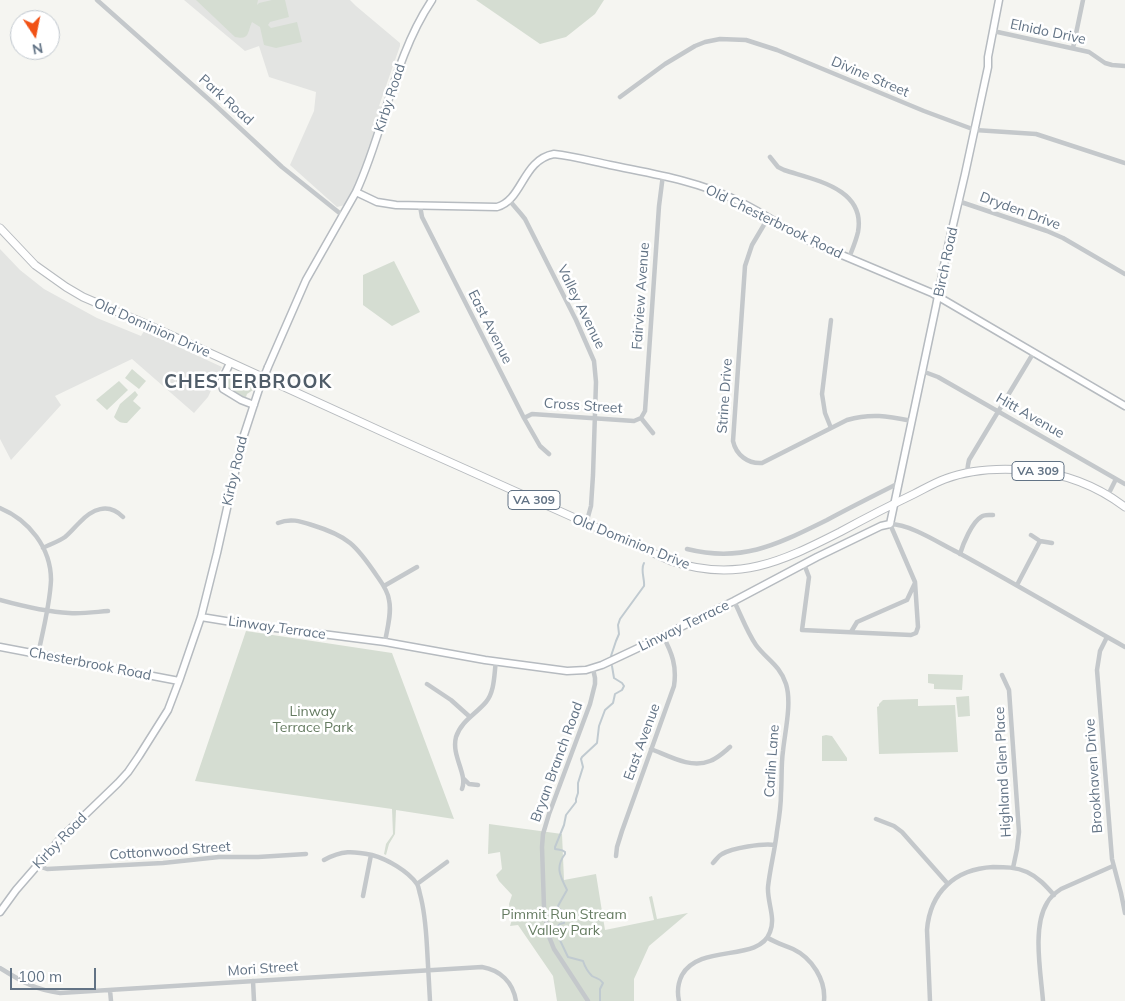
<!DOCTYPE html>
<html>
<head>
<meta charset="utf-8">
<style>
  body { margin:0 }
  #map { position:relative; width:1125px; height:1001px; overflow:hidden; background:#f5f5f1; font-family:Mulish,sans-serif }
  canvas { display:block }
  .north { position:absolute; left:10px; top:10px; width:50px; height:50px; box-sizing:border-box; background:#fff; border:1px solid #c0c7ce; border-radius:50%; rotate:169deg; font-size:14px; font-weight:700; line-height:20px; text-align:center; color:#627385 }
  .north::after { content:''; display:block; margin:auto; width:18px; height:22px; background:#f15215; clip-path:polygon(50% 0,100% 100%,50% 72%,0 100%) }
  .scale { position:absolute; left:10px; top:968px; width:86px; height:22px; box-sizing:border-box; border:2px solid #627385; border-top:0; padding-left:6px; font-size:15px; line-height:18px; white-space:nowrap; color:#627385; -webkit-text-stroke:4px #fff; paint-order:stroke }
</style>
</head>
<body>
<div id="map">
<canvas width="1125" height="1001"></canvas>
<div class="north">N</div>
<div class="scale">100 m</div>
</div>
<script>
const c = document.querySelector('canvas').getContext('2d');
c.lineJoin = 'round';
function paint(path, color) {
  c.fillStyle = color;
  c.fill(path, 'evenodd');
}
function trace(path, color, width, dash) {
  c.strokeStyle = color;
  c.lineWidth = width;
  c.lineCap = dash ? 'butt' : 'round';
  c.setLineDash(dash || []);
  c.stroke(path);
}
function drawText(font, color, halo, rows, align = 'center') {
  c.font = font + ' Mulish,sans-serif';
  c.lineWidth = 5;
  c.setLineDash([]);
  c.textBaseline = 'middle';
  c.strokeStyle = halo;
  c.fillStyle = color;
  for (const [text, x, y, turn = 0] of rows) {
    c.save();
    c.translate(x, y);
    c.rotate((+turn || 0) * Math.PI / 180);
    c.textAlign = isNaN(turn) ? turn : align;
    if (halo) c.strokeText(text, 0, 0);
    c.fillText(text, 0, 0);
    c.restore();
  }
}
paint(new Path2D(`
  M184 0H350L356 6 400 43V46L379 106 385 108 363 173 345 205 337 207 290 165 314 111 316 92 269 77 259 46 245 51Z
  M0 249 20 270 44 289 97 318 141 336 144 331 222 367 208 397 194 413 132 359 55 396 61 405 11 460 0 439Z`), '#e3e4e2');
paint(new Path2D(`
  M196 0H258L257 5 259 3 272 0H285L289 17 270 22 268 25 271 28 297 22 302 42 276 48 264 45 260 27 252 22C247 33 250 40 235 37Z
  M476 0H604L595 14 566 37 540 44Z
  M394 261 420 312 392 326 363 305V275Z
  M132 369 146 381 139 389 125 378Z
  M234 372H239L257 379 253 390 247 394 246 397 241 396 226 387C224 381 229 374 234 372Z
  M119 381 128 390 107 410 96 400Z
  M135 391 138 395 133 401 141 408 127 423C121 423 118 422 114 417L120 404Z
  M246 631 392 653 454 819 396 810 395 834 389 844 386 855 384 854 386 844 393 834 392 809 195 781Z
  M928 674 963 675 962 690 934 689V684L928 683Z
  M969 696 970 716 958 717 956 697Z
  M918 699V706L955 705 958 752 879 754 877 707 879 706V704L883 700Z
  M826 735 832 736 847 758V761H822V736Z
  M489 824 562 834 564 880 596 874 605 930 654 920 649 897 652 896 657 919 688 913 649 946 634 979V1001H557L553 976 518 925 510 926 514 913 510 910 509 904 512 895 499 881 496 875 502 869 500 852 488 854Z`), '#d5ddd2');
trace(new Path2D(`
  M611 656 616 641 619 634 618 625 620 619 644 586C645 579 640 570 644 563
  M600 1001V989L603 983C600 978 597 979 592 976 588 972 585 967 583 961L568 957 557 934V927L560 924 564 923 565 912 558 908V906L567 890C560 876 555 867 565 854V852C562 849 558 850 555 849V847L564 825 566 815 576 802V799L578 793V783L583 767 581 759 582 757 597 743 599 726 605 710 613 703 615 694 622 690 624 686 622 683 614 678 612 666`), '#c0cad0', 2);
const secondary = new Path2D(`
  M356 192 377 202 396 205 497 207C523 200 522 160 554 154 573 156 591 161 610 165 653 174 694 180 734 199 761 211 785 229 811 242L932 293 1125 406
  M230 363 221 382 223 389 241 400 254 405
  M268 367 306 280 356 192C385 130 393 58 432 0
  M201 617 244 624 385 642 485 660 567 671 586 670 602 665 636 649 734 601 817 557 881 526 890 524 936 306 946 255 965 174 988 67V57L999 0
  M0 647 179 681
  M0 912 16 890 62 837 118 783 128 772 139 756 168 710 179 681 201 617 217 553 242 441 259 389`);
const primary = new Path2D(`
  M0 228 35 265 66 287 83 297 155 328 396 438 671 561C737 583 781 562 840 532 864 519 889 506 914 494 924 489 934 483 945 479 970 469 1000 468 1027 470 1063 473 1096 485 1125 507`);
trace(secondary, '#b6bbc0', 9);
trace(primary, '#b7bbbf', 9);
trace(new Path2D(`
  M97 0 214 104 282 167 342 215
  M993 31 1089 52 1105 63 1112 65 1125 66
  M1073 48 1083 0
  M620 97 665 64 695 46 705 42 720 39 746 40 777 50 924 111 975 130 1036 134 1125 163
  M770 157 778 167 784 170C814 180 866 188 858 232 856 241 852 250 849 258
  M509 200 521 214 525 219 576 320 594 361 596 382 593 475 591 506 586 524
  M958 201 1047 231 1063 238 1125 274
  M420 206 422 217 524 418 540 446 549 454
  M768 218 752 245 745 266 733 441C736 455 748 464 762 463L847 420C871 413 887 416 912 421
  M831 320 822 394 825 413 831 428
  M922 371 938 377 1125 484
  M524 418 532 414 634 421 641 418
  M641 418 645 411 659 206 663 175
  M641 418 653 433
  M967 473 968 465 969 460 1034 352
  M1108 495 1116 479
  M0 508C29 520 51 548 51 580 50 604 43 631 38 654
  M278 523C290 518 300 521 312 525 348 536 356 545 377 576 382 583 388 591 389 600 392 613 387 629 385 642
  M1031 535 1040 541 1052 543
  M43 548C50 544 58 542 65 537 70 533 74 528 79 523 92 509 108 502 123 517
  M687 549C743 563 778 544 827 520 851 507 875 495 899 483
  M960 554C963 544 972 522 981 517 984 514 989 515 993 515
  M804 564 809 577 802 630 911 635 916 633 918 627 915 582 890 524C910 524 939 543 957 552 1014 583 1069 616 1125 647
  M1017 585 1040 541
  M384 586 417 567
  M0 600C22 606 46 612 69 613 82 614 95 612 108 611
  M851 632 857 622 907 600 915 583
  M1107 637 1100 651 1097 670 1112 859 1121 893 1125 913
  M1002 675 1009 690 1019 832 1017 849 1013 868
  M427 684 451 700 470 717
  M651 749C669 756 691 769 710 761 718 758 724 752 730 747
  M464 779 469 784 478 785
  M462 789C468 774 451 756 456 737 461 721 476 714 486 702 495 691 494 674 496 661
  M876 819 894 826 902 832 948 884
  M616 856 617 847 622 831 674 686C677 666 672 653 663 636
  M324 860C342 850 353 851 372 855 387 859 408 871 417 884 419 887 419 891 420 894 425 912 426 929 427 947 428 965 429 983 430 1001
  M713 863C716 860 718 856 722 854 732 848 763 843 775 845
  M36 865 47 869 163 863 219 857H258L306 854
  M417 884 447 862
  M363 896 371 855
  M768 938C776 943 784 945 793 949 812 958 826 980 824 1001
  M0 968C21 981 35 990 60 993L482 967C500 970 513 982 516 1001
  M253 981 254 1001
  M110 990 111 1001
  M588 1001 560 958 554 949 548 934 544 907 542 847 543 834 549 814 590 704 595 684V678L593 669
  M679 1001C677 992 678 983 682 975 700 943 759 963 770 932 776 918 767 902 768 887 770 868 775 850 777 831 779 819 781 806 781 793 782 779 781 765 783 751 785 731 792 703 786 684 780 665 766 659 756 645 747 632 741 615 734 601
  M930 1001 927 930C930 892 955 869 993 867 1005 867 1016 867 1027 872 1038 877 1046 886 1054 895
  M1043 1001C1041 974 1032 927 1047 903 1050 897 1055 893 1061 889L1113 866`), '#c4c8cb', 4.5);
trace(secondary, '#fff', 6);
trace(primary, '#fff', 7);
const secondaryBridge = new Path2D(`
  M259 389 268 367`);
trace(secondaryBridge, '#b6bbc0', 9, []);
trace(secondaryBridge, '#fff', 6);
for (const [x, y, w] of [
  [1038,471,52],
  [534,500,52]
]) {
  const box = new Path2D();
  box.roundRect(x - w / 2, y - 9.5, w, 19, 4);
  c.fillStyle = '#fff';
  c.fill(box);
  trace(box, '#627385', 1);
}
drawText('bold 12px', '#627385', null, [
  ["VA 309",1038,471],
  ["VA 309",534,500]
]);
drawText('14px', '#627385', '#fff', [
  ["Elnido Drive",1048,32,12],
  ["Divine Street",870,77,23],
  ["Kirby Road",390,98,-72],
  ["Park Road",226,100,42],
  ["Dryden Drive",1020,211,20],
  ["Old Chesterbrook Road",774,222,26],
  ["Birch Road",946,262,-78],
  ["Fairview Avenue",641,296,-86],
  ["Valley Avenue",581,307,64],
  ["East Avenue",490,327,63],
  ["Old Dominion Drive",152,328,24],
  ["Strine Drive",725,396,-86],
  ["Cross Street",583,406,4],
  ["Hitt Avenue",1030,416,30],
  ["Kirby Road",235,471,-77],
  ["Old Dominion Drive",631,542,22],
  ["Linway Terrace",684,626,-26],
  ["Linway Terrace",277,628,8],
  ["Chesterbrook Road",90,664,11],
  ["East Avenue",642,742,-70],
  ["Carlin Lane",772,761,-86],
  ["Bryan Branch Road",557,762,-70],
  ["Highland Glen Place",1003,772,-93],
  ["Brookhaven Drive",1094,776,-94],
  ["Kirby Road",60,841,-46],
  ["Cottonwood Street",170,851,-4],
  ["Mori Street",263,969,-4]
]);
drawText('14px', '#657b61', '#fff', [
  ["Linway",313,712],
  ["Terrace Park",313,728],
  ["Pimmit Run Stream",564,915],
  ["Valley Park",564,931]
]);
c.letterSpacing = '1px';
drawText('bold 19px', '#505d69', '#fff', [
  ["CHESTERBROOK",248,382]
]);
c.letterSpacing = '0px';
</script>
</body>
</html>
